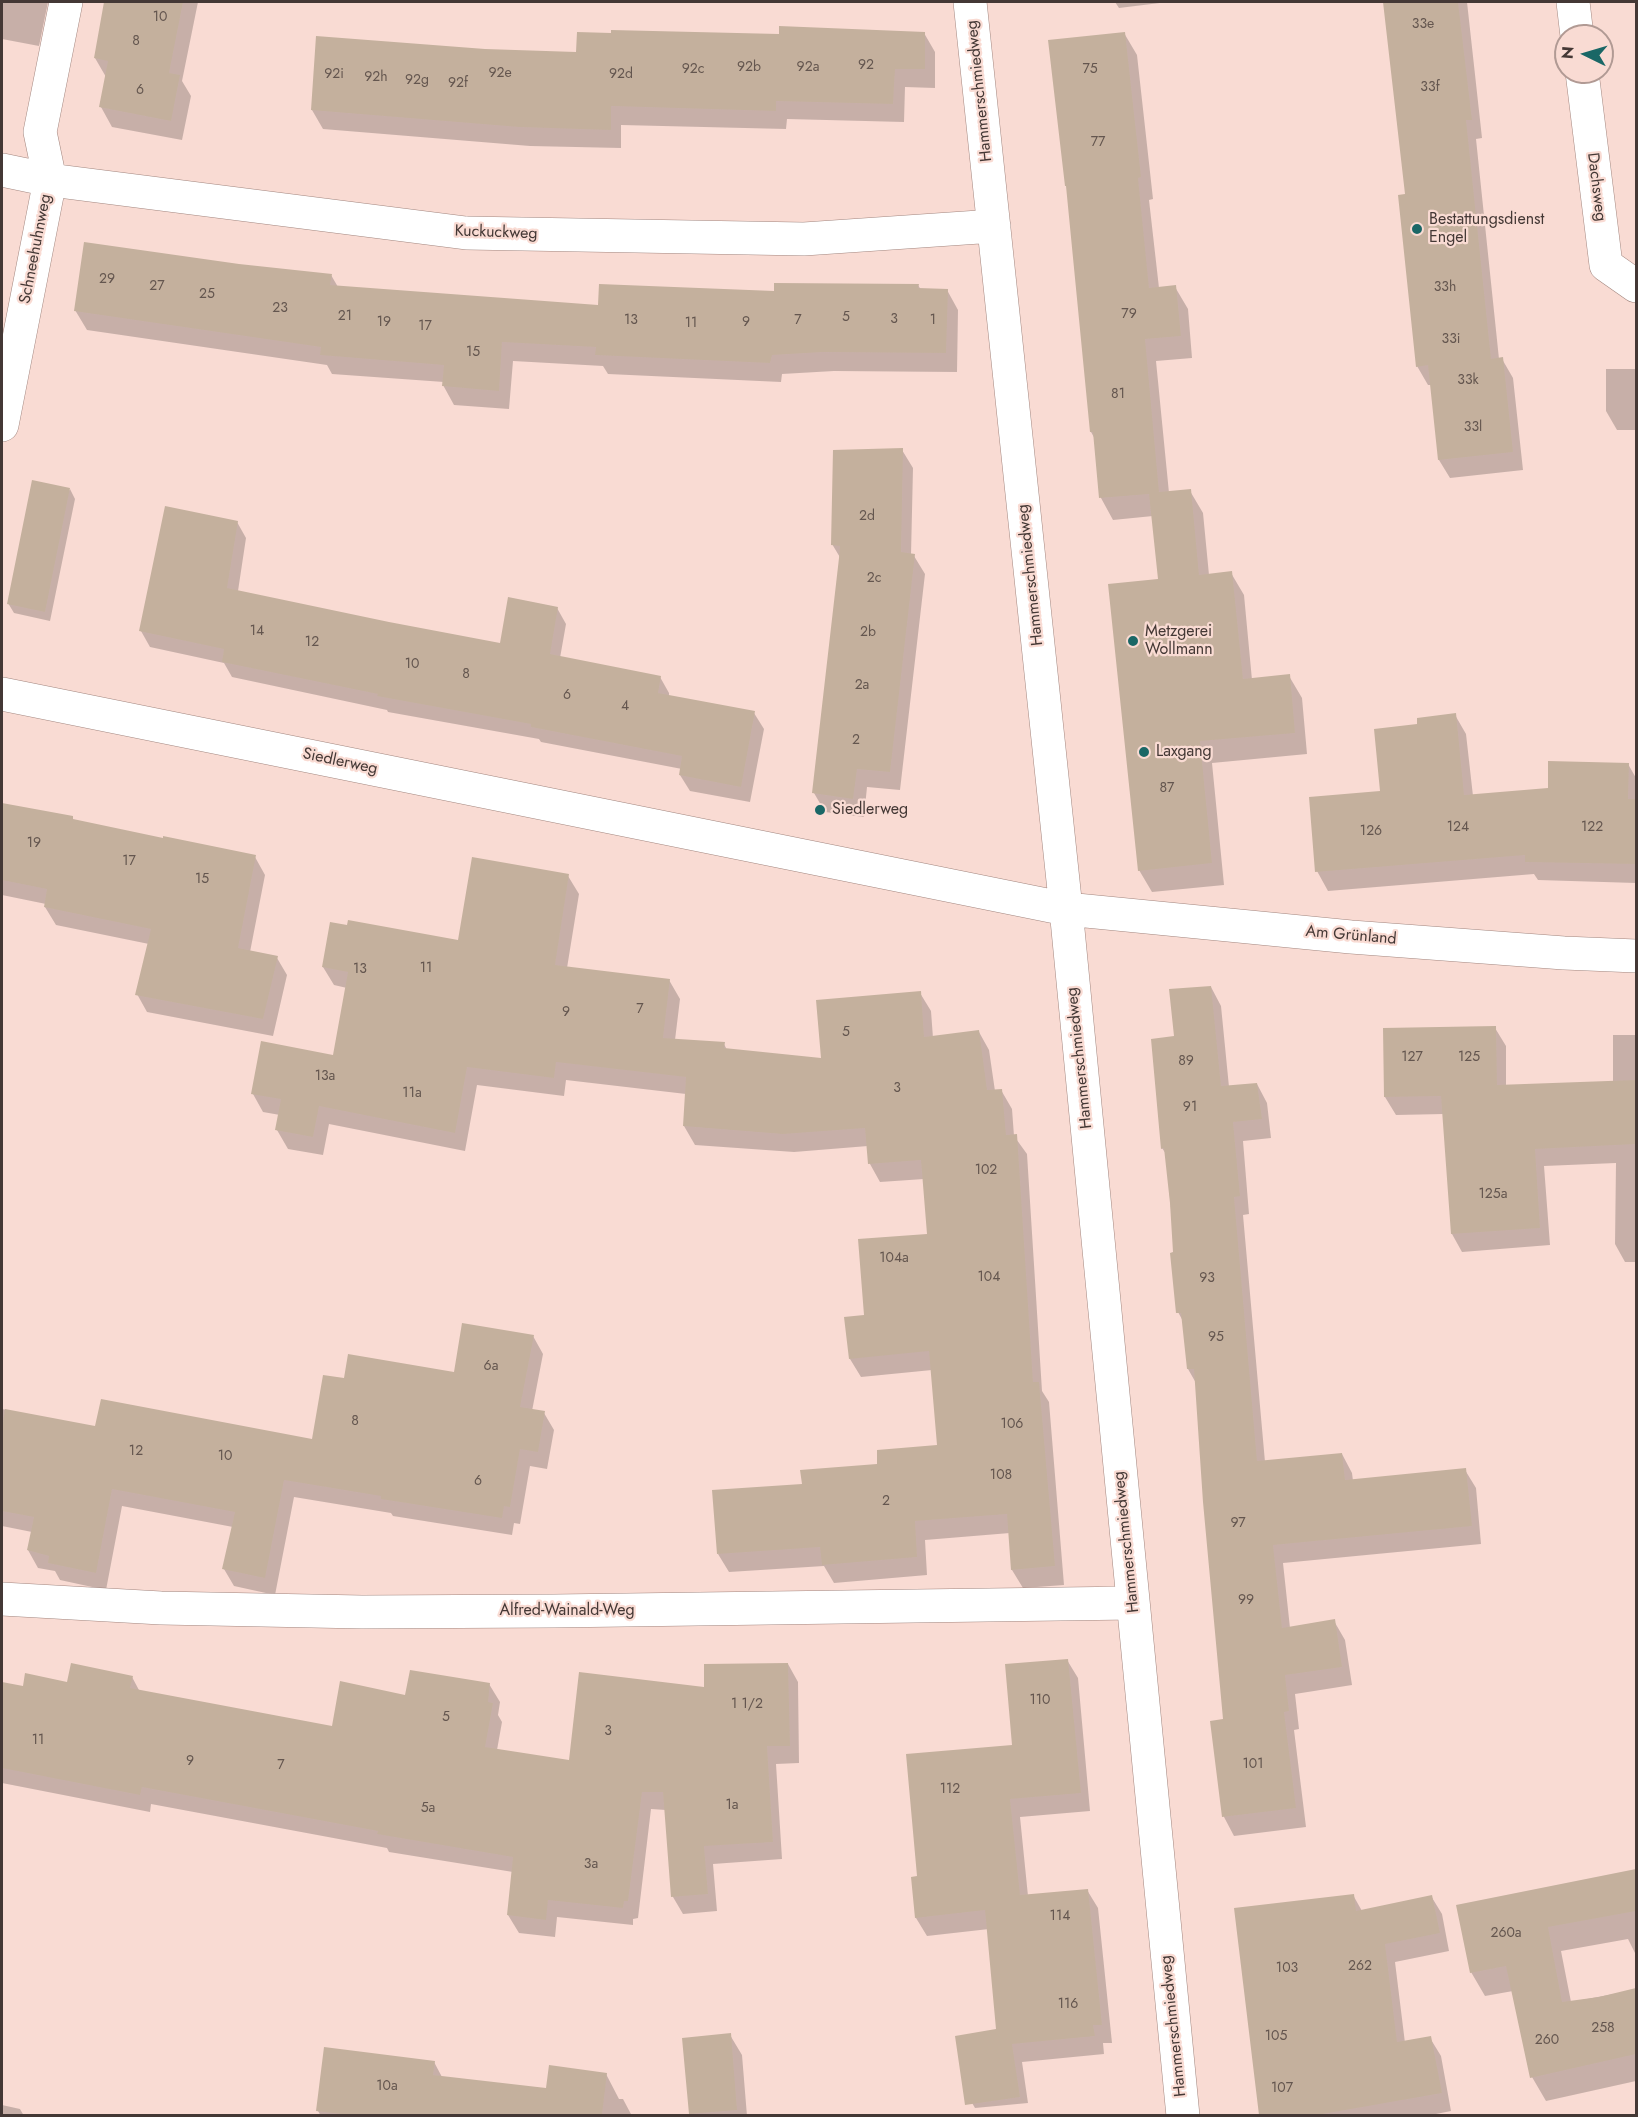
<!DOCTYPE html>
<html>
<head>
<meta charset="utf-8">
<style>
  body { margin:0 }
  #map { position:relative; width:1638px; height:2117px; overflow:hidden; background:#f9dbd3; font-family:Jost,sans-serif }
  canvas { display:block }
  .frame { position:absolute; inset:0; border:3px solid #443835; pointer-events:none }
  .north { position:absolute; left:1554px; top:24px; width:60px; height:60px; box-sizing:border-box; background:#f9dbd3; border:2px solid #b19a94; border-radius:50%; rotate:275deg; font-size:16px; font-weight:700; line-height:24px; text-align:center; color:#443835 }
  .north::after { content:''; display:block; margin:auto; width:21px; height:27px; background:#1a6766; clip-path:polygon(50% 0,100% 100%,50% 72%,0 100%) }
</style>
</head>
<body>
<div id="map">
<canvas width="1638" height="2117"></canvas>
<div class="frame"></div>
<div class="north">N</div>
</div>
<script>
const c = document.querySelector('canvas').getContext('2d');
c.lineJoin = 'round';
function paint(path, color) {
  c.fillStyle = color;
  c.fill(path, 'evenodd');
}
function trace(path, color, width, dash) {
  c.strokeStyle = color;
  c.lineWidth = width;
  c.lineCap = dash ? 'butt' : 'round';
  c.setLineDash(dash || []);
  c.stroke(path);
}
function drawText(font, color, halo, rows, align = 'center') {
  c.font = font + ' Jost,sans-serif';
  c.lineWidth = 4.5;
  c.setLineDash([]);
  c.textBaseline = 'middle';
  c.strokeStyle = halo;
  c.fillStyle = color;
  for (const [text, x, y, turn = 0] of rows) {
    c.save();
    c.translate(x, y);
    c.rotate((+turn || 0) * Math.PI / 180);
    c.textAlign = isNaN(turn) ? turn : align;
    if (halo) c.strokeText(text, 0, 0);
    c.fillText(text, 0, 0);
    c.restore();
  }
}
paint(new Path2D(`
  M2 2H48L39 46 2 39Z
  M106 2H198L182 81 191 96 182 140 112 127 101 107 106 77 95 58Z
  M1115 2H1168L1119 8Z
  M1384 2H1467L1482 138 1476 139 1499 359H1502L1513 378 1523 470 1450 478 1439 460 1432 385H1428L1417 366 1407 196Z
  M924 33 935 52V88L905 87 904 122 787 119 786 129 621 125V148L530 146 323 129 312 110 485 51 577 54 781 35Z
  M1124 33 1137 55 1153 199 1149 200 1159 288 1175 287 1188 309 1192 358 1156 361 1169 493 1190 491 1203 513 1209 575 1231 573 1244 595 1252 680 1289 676 1302 698 1307 754 1212 763 1224 885 1152 892 1139 870 1159 580 1153 516 1113 520 1101 498 1095 439 1091 432Z
  M239 265 331 275 338 287 599 306 776 292 918 285 921 290H947L958 310 957 372 834 371 782 374 781 382 608 374 603 366 513 361 509 409 454 405 443 385 444 382 332 374 327 365 87 330 75 310Z
  M1606 369H1636V430H1617L1606 411Z
  M902 450 913 468 911 555 914 556 925 574 900 790 867 787 864 817 825 812 814 793 841 559 832 544Z
  M70 489 75 499 50 621 14 613 8 603Z
  M237 522 246 538 238 591 389 624 501 644 557 608 566 624 560 658 660 677 669 693V697L754 713 764 729 750 802 690 791 680 775 682 769 541 742 539 739 388 712 387 710 232 677 224 663 150 647 141 631Z
  M1455 715 1466 734 1473 796 1550 789 1628 764 1636 778V883L1538 880 1534 874 1328 891 1317 871 1382 793 1419 725Z
  M2 804 72 818 74 821 255 857 265 875 250 952 277 958 287 975 273 1036 147 1012 137 994 149 944 56 925 45 907 46 904 2 895Z
  M568 876 579 894 567 968 669 980 680 999 675 1040 724 1044 727 1050 823 1060 920 993 931 1011 933 1038 979 1032 989 1050 995 1091 1001 1090 1012 1109 1014 1136 1027 1154 1042 1391 1049 1402 1064 1585 1023 1588 1012 1570 1010 1533 925 1540 927 1575 834 1583 824 1566 729 1572 718 1554 803 1485 879 1465 938 1447 932 1370 861 1377 850 1359 866 1316 929 1236 924 1179 880 1182 870 1164 868 1146 794 1152 695 1145 684 1126 686 1094 566 1080 564 1096 477 1085 465 1151 329 1124 323 1155 288 1149 277 1130 280 1115 263 1112 253 1094 335 1056 347 988 334 985 323 967 459 941Z
  M1211 987 1221 1006 1229 1087 1257 1084 1267 1103 1271 1138 1243 1141 1249 1214 1243 1215 1265 1462 1342 1454 1352 1473 1353 1481 1465 1470 1476 1488 1481 1544 1283 1563 1290 1628 1334 1621 1345 1640 1352 1685 1295 1694 1299 1729 1294 1730 1306 1827 1234 1836 1224 1817 1211 1722 1225 1721 1196 1383 1188 1369 1184 1323 1178 1312 1175 1254 1166 1154 1162 1148 1176 1037Z
  M1495 1028 1506 1046V1086L1613 1082V1035H1636V1262H1625L1615 1244 1616 1163 1544 1166 1550 1245 1462 1252 1452 1234 1444 1114 1396 1115 1385 1097Z
  M533 1336 543 1354 532 1411 544 1413 554 1430 547 1469 530 1466 520 1524 514 1523 512 1535 393 1516 391 1513 294 1497 275 1595 234 1586 224 1569 233 1527 122 1506 106 1590 60 1580 55 1571 38 1568 28 1550 32 1532 2 1526V1409L96 1428 313 1440 346 1380 456 1374Z
  M1067 1660 1078 1678 1090 1811 1020 1817 1028 1896 1087 1890 1098 1908 1112 2043H1103L1104 2054 1022 2062 1028 2103 975 2108 964 2089 998 2030 989 1929 927 1936 916 1918 918 1877 1014 1746Z
  M788 1664 798 1682 799 1763 776 1764 782 1859 713 1864 717 1911 683 1914 673 1897 666 1810 651 1809 638 1918 633 1919V1925L557 1917 555 1937 519 1933 508 1915 513 1872 389 1852 387 1848 151 1804 150 1812 2 1783V1684L24 1688 132 1677 140 1692 333 1728 407 1696 489 1684 500 1702 498 1715 502 1722 497 1750 570 1762 706 1689Z
  M1636 1871V1955L1628 1939 1561 1951 1571 2002 1635 1990 1636 2081 1546 2101 1532 2077 1513 1991 1485 1996 1471 1972 1458 1906Z
  M1353 1895 1362 1911 1431 1896 1442 1914 1449 1951 1395 1962 1405 2043 1430 2038 1441 2056 1451 2111 1426 2116H1261L1236 1909Z
  M730 2035 742 2055 747 2116H691L690 2114Z
  M434 2062 442 2077 548 2090 606 2074 619 2099H623L632 2116H321L318 2111Z
  M2 2105 20 2109 24 2116H2Z`), '#0003');
paint(new Path2D(`
  M104 2H183L169 73 180 75 171 121 99 107 108 61 94 58Z
  M1383 2H1458L1472 120H1466L1491 359 1503 357 1513 452 1438 460 1428 365 1416 367 1398 195 1405 194Z
  M779 26 925 32V69H895L893 104 776 101V111L611 106V130L519 127 311 110 316 36 485 49 576 52 577 32 611 33V30L779 34Z
  M1125 32 1141 177 1138 178 1149 288 1176 285 1181 336 1145 339 1159 492 1191 489 1199 575 1232 571 1243 679 1290 674 1295 733 1200 741 1212 863 1138 871 1108 584 1158 579 1149 494 1099 498 1093 432H1090L1066 186H1065L1048 40Z
  M84 242 239 264 332 274 330 285 598 305 599 284 774 291V283L919 284 918 288 948 289 946 353 823 352 772 355 770 363 595 355 596 347 502 342 499 391 442 386 444 365 320 355 321 347 74 311Z
  M903 448 901 552 915 554 890 772 857 769 853 799 812 793 839 558 840 546 831 545 833 450Z
  M32 480 70 488 45 612 7 604Z
  M165 506 238 521 227 588 389 622 500 643 508 597 558 607 550 654 661 676 658 693 755 711 741 787 679 775 682 756 531 727V724L377 696 378 694 222 662 224 649 139 631Z
  M1456 713 1464 795 1548 788V761L1629 763 1628 799H1636V864L1525 862V855L1315 872 1309 797 1380 791 1374 729 1417 724V718Z
  M2 803 73 816V819L163 838V836L256 855 238 948 278 956 263 1019 135 995 151 929 44 907 47 889 2 880Z
  M472 857 569 874 555 965 670 979 663 1038 725 1042 724 1048 821 1058 816 1000 921 991 924 1037 979 1030 987 1090 1002 1089 1006 1135 1017 1134 1033 1382H1039L1055 1566 1011 1570 1007 1514 915 1521 917 1557 822 1565 820 1547 717 1554 712 1490 802 1484 800 1470 877 1464V1450L937 1445 929 1351 849 1359 844 1317 864 1315 858 1239 927 1234 921 1160 868 1164 865 1128 783 1134 683 1126 686 1077 556 1062 554 1078 467 1067 455 1133 319 1106 313 1137 275 1130 281 1099 251 1094 261 1041 333 1055 348 972 322 967 330 922 347 925 348 920 458 940Z
  M1211 986 1221 1086 1257 1083 1262 1119 1233 1122 1240 1196 1234 1197 1257 1461 1342 1453 1345 1480 1466 1468 1472 1526 1273 1545 1282 1628 1335 1619 1342 1667 1285 1675 1289 1711 1284 1712 1296 1808 1222 1817 1210 1721 1223 1719 1203 1502 1194 1369H1187L1181 1313H1176L1170 1253 1173 1252 1170 1203 1164 1148 1161 1149 1151 1039 1174 1036 1169 989Z
  M1496 1026 1497 1085 1636 1080V1144L1535 1149 1540 1228 1451 1234 1441 1096 1384 1097 1383 1028Z
  M462 1323 534 1335 520 1407 545 1411 538 1452 520 1449 510 1507 504 1506 502 1518 381 1499V1496L284 1480 265 1578 222 1569 235 1512 112 1489 96 1573 48 1563 49 1556 27 1550 34 1517 2 1511V1429L5 1409 95 1426 101 1399 312 1439 323 1375 344 1378 348 1354 454 1372Z
  M1068 1659 1081 1793 1010 1799 1020 1895 1088 1889 1102 2025H1093L1095 2036 1012 2044 1020 2097 965 2105 955 2036 996 2029 985 1910 915 1918 911 1877 917 1876 906 1754 1012 1745 1005 1664Z
  M71 1663 133 1676 130 1688 332 1726 340 1681 405 1695 410 1670 490 1683 488 1702 493 1703 485 1747 569 1760 579 1672 704 1687V1664L788 1663 790 1746H767L773 1842 704 1846 708 1894 671 1897 663 1792H642L628 1901H624L623 1908 548 1900 546 1920 507 1915 513 1857 377 1834 378 1831 142 1787 140 1795 2 1768V1682L23 1686 25 1673 67 1682Z
  M1636 1869V1911L1548 1927 1562 2002 1599 1997 1636 1988V2054L1530 2078 1506 1966 1470 1973 1456 1905Z
  M1354 1894 1356 1911 1432 1895 1440 1933 1385 1944 1397 2042 1431 2036 1442 2093 1317 2115H1259L1234 1908Z
  M731 2033 737 2110 689 2114 682 2038Z
  M324 2047 435 2061 433 2075 546 2088 549 2065 607 2073 602 2115H350L316 2111Z`), '#c4b09d');
const minor = new Path2D(`
  M970 2 1066 909 1183 2116
  M1573 2 1577 36
  M1582 72 1606 265 1636 286
  M2 170 50 180 466 233 804 239 994 226
  M2 425 50 180 40 132 66 2
  M2 694 1066 909 1351 937 1564 953 1636 956
  M2 1599 161 1608 362 1612 554 1611 1133 1603`);
trace(minor, '#a2867f', 34);
trace(minor, '#fff', 33);
for (const [x, y, r, color] of [
  [1417,229,6,"#1a6766"],
  [1133,641,6,"#1a6766"],
  [1144,752,6,"#1a6766"],
  [820,810,6,"#1a6766"]
]) {
  const dot = new Path2D();
  dot.arc(x, y, r, 0, 2 * Math.PI);
  c.fillStyle = color;
  c.fill(dot);
  trace(dot, '#f9dbd3', 2);
}
drawText('14px', '#64564f', null, [
  ["10",160,18],
  ["33e",1423,25],
  ["8",136,42],
  ["92",866,66],
  ["92b",749,68],
  ["92a",808,68],
  ["92c",693,70],
  ["75",1090,70],
  ["92e",500,74],
  ["92i",334,75],
  ["92d",621,75],
  ["92h",376,78],
  ["92g",417,81],
  ["92f",458,84],
  ["33f",1430,88],
  ["6",140,91],
  ["77",1098,143],
  ["29",107,280],
  ["27",157,287],
  ["33h",1445,288],
  ["25",207,295],
  ["23",280,309],
  ["79",1129,315],
  ["21",345,317],
  ["5",846,318],
  ["3",894,320],
  ["13",631,321],
  ["7",798,321],
  ["1",933,321],
  ["19",384,323],
  ["9",746,323],
  ["11",691,324],
  ["17",425,327],
  ["33i",1451,340],
  ["15",473,353],
  ["33k",1468,381],
  ["81",1118,395],
  ["33l",1473,428],
  ["2d",867,517],
  ["2c",874,579],
  ["14",257,632],
  ["2b",868,633],
  ["12",312,643],
  ["10",412,665],
  ["8",466,675],
  ["2a",862,686],
  ["6",567,696],
  ["4",625,707],
  ["2",856,741],
  ["87",1167,789],
  ["124",1458,828],
  ["122",1592,828],
  ["126",1371,832],
  ["19",34,844],
  ["17",129,862],
  ["15",202,880],
  ["11",426,969],
  ["13",360,970],
  ["7",640,1010],
  ["9",566,1013],
  ["5",846,1033],
  ["127",1412,1058],
  ["125",1469,1058],
  ["89",1186,1062],
  ["13a",325,1077],
  ["3",897,1089],
  ["11a",412,1094],
  ["91",1190,1108],
  ["102",986,1171],
  ["125a",1493,1195],
  ["104a",894,1259],
  ["104",989,1278],
  ["93",1207,1279],
  ["95",1216,1338],
  ["6a",491,1367],
  ["8",355,1422],
  ["106",1012,1425],
  ["12",136,1452],
  ["10",225,1457],
  ["108",1001,1476],
  ["6",478,1482],
  ["2",886,1502],
  ["97",1238,1524],
  ["99",1246,1601],
  ["110",1040,1701],
  ["1 1/2",747,1705],
  ["5",446,1718],
  ["3",608,1732],
  ["11",38,1741],
  ["9",190,1762],
  ["101",1253,1765],
  ["7",281,1766],
  ["112",950,1790],
  ["1a",732,1806],
  ["5a",428,1809],
  ["3a",591,1865],
  ["114",1060,1917],
  ["260a",1506,1934],
  ["262",1360,1967],
  ["103",1287,1969],
  ["116",1068,2005],
  ["258",1603,2029],
  ["105",1276,2037],
  ["260",1547,2041],
  ["10a",387,2087],
  ["107",1282,2089]
]);
drawText('16px', '#443835', '#f9dbd3', [
  ["Hammerschmiedweg",980,91,-96],
  ["Dachsweg",1596,187,83],
  ["Kuckuckweg",496,233,2],
  ["Schneehuhnweg",36,249,-79],
  ["Hammerschmiedweg",1031,575,-96],
  ["Siedlerweg",340,762,12],
  ["Am Grünland",1351,936,5],
  ["Hammerschmiedweg",1080,1058,-96],
  ["Hammerschmiedweg",1127,1542,-96],
  ["Alfred-Wainald-Weg",567,1611],
  ["Hammerschmiedweg",1174,2026,-96]
]);
drawText('16px', '#443835', '#f9dbd3', [
  ["Bestattungsdienst",1429,220],
  ["Engel",1429,238],
  ["Metzgerei",1145,632],
  ["Wollmann",1145,650],
  ["Laxgang",1156,752],
  ["Siedlerweg",832,810]
], 'left');
</script>
</body>
</html>
